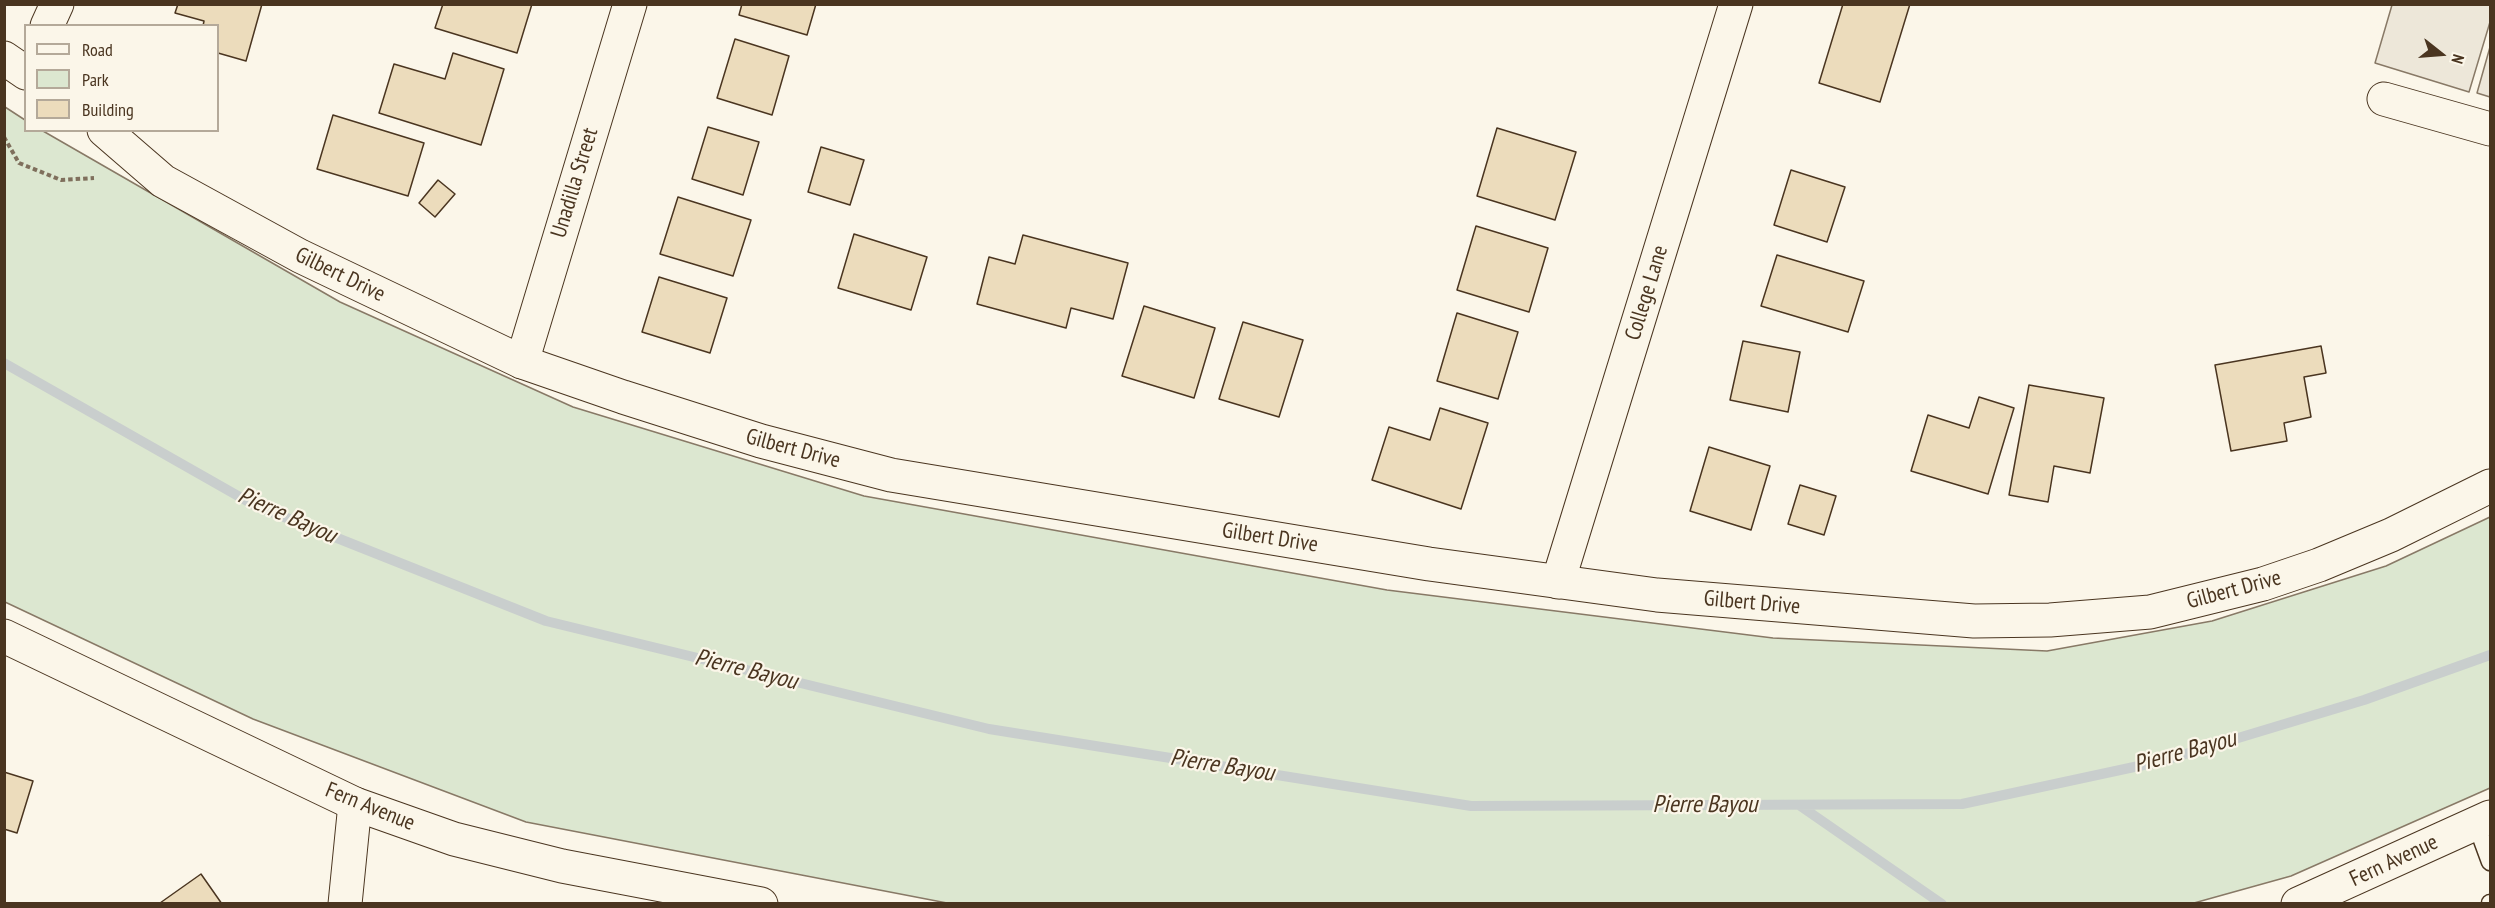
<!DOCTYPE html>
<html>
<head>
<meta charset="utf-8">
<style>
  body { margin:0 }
  #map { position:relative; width:2495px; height:908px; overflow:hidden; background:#fbf6e9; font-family:"PT Sans Narrow",sans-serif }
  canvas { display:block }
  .frame { position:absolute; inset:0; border:6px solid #4a3520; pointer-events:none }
  .legend { position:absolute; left:24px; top:24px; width:195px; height:108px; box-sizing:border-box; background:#fbf6e9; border:2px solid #b4a999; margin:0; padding:8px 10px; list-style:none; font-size:18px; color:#4a3520 }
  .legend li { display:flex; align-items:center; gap:12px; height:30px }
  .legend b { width:30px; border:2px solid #b4a999 }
  .north { position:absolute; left:2411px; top:24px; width:60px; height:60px; -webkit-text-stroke:4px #fbf6e9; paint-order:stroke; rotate:107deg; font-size:16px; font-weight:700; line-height:24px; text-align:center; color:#4a3520 }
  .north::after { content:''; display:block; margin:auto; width:21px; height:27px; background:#4a3520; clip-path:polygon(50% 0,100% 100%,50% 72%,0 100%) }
</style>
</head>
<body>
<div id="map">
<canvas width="2495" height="908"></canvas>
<div class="frame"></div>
<ul class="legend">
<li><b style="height:8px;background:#fbf6e9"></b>Road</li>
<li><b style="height:16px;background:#dce7d0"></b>Park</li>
<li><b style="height:16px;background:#ecdcbc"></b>Building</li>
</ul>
<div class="north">N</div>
</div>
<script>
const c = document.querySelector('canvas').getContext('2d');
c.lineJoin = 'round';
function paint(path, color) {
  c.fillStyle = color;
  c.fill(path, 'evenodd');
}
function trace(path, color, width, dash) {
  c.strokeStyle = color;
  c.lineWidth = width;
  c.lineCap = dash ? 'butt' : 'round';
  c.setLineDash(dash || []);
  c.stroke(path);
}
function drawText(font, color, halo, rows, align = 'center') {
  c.font = font + ' "PT Sans Narrow",sans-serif';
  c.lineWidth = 4.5;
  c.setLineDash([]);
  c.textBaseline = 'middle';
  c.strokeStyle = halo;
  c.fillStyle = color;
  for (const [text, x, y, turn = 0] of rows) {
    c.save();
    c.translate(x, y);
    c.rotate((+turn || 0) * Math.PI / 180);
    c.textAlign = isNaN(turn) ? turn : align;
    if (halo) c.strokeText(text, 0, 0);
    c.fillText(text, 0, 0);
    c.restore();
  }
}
const green = new Path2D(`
  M5 107 25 120 26 130 43 131 340 302 573 407 864 496 1387 590 1773 638 2047 651 2212 621 2386 566 2490 517V788L2291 876 2194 903H947L526 822 253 719 5 602Z`);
paint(green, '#dce7d0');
trace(green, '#887966', 1.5);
const parking = new Path2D(`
  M2392 5H2490V22L2469 92 2375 63Z
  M2490 47V97L2477 93Z`);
paint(parking, '#ede7d9');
trace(parking, '#887966', 1.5);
trace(new Path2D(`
  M4 363 254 505 546 621 989 729 1471 806 1962 804 2162 761 2364 700 2490 655
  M1799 805 1942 904`), '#c9cecd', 10);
const building = new Path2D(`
  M178 4H262L246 61 218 53V26H203L204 21 175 13Z
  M443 4H532L517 53 435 28Z
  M742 4H816L807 35 739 15Z
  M1843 4H1910L1880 102 1819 83Z
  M735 39 789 56 772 115 717 98Z
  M453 53 504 69 481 145 379 113 394 64 445 79Z
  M333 115 424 143 408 196 317 169Z
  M708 127 759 142 743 195 692 179Z
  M1497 128 1576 152 1555 220 1477 196Z
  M821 147 864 160 850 205 808 192Z
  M1791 170 1845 187 1827 242 1774 225Z
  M438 180 455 194 435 217 419 203Z
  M678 197 751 220 733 276 660 254Z
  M1476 226 1548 248 1529 312 1457 290Z
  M854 234 927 257 911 310 838 288Z
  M1023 235 1128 263 1113 319 1071 308 1066 328 977 304 989 257 1015 264Z
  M1777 255 1864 281 1848 332 1761 306Z
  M659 277 727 298 710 353 642 332Z
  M1144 306 1215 328 1194 398 1122 376Z
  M1457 313 1518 332 1498 399 1437 381Z
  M1243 322 1303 340 1279 417 1219 399Z
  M1743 341 1800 352 1788 412 1730 400Z
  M2321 346 2326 373 2304 377 2311 417 2284 423 2287 441 2231 451 2215 365Z
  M2029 385 2104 398 2090 473 2054 466 2048 502 2009 495Z
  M1979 397 2014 408 1988 494 1911 471 1928 415 1969 428Z
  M1440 408 1488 423 1461 509 1372 480 1389 427 1430 440Z
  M1709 447 1770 466 1751 530 1690 511Z
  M1800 485 1836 496 1824 535 1788 524Z
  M4 772 33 781 17 833 4 829Z
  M201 874 222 904H160V903Z`);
paint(building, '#ecdcbc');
trace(building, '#4a3520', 1.5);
const service = new Path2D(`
  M2476 824 2490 862
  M2490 904V903`);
const minor = new Path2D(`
  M47 26 57 4
  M2384 99 2490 129
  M522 362 630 4
  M1558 582 1736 4
  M345 904 355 804`);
const tertiary = new Path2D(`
  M4 58 26 73
  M104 130 163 181 300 256 522 362 623 397 761 441 891 475 1429 564 1657 595 1974 621 2050 620 2150 612 2263 584 2319 565 2391 535 2490 486
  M4 636 355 804 454 839 562 866 761 904
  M2298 904 2490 817`);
trace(service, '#4a3520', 19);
trace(minor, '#4a3520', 35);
trace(tertiary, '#4a3520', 35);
trace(new Path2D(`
  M4 137 19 163 61 180 94 178`), '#7f6f5c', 4, [4.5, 3]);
trace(service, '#fbf6e9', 16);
trace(minor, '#fbf6e9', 33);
trace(tertiary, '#fbf6e9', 33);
drawText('22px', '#4a3520', '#fbf6e9', [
  ["Unadilla Street",575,183,-73],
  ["Gilbert Drive",340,275,26],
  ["College Lane",1647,293,-73],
  ["Gilbert Drive",793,449,15],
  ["Gilbert Drive",1270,538,9],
  ["Gilbert Drive",2234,590,-15],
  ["Gilbert Drive",1752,603,5],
  ["Fern Avenue",370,807,22],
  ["Fern Avenue",2394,861,-25]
]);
drawText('italic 24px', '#4a3520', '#fbf6e9', [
  ["Pierre Bayou",287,516,24],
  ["Pierre Bayou",746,670,14],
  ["Pierre Bayou",2185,752,-15],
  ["Pierre Bayou",1222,766,9],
  ["Pierre Bayou",1705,805]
]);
</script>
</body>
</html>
